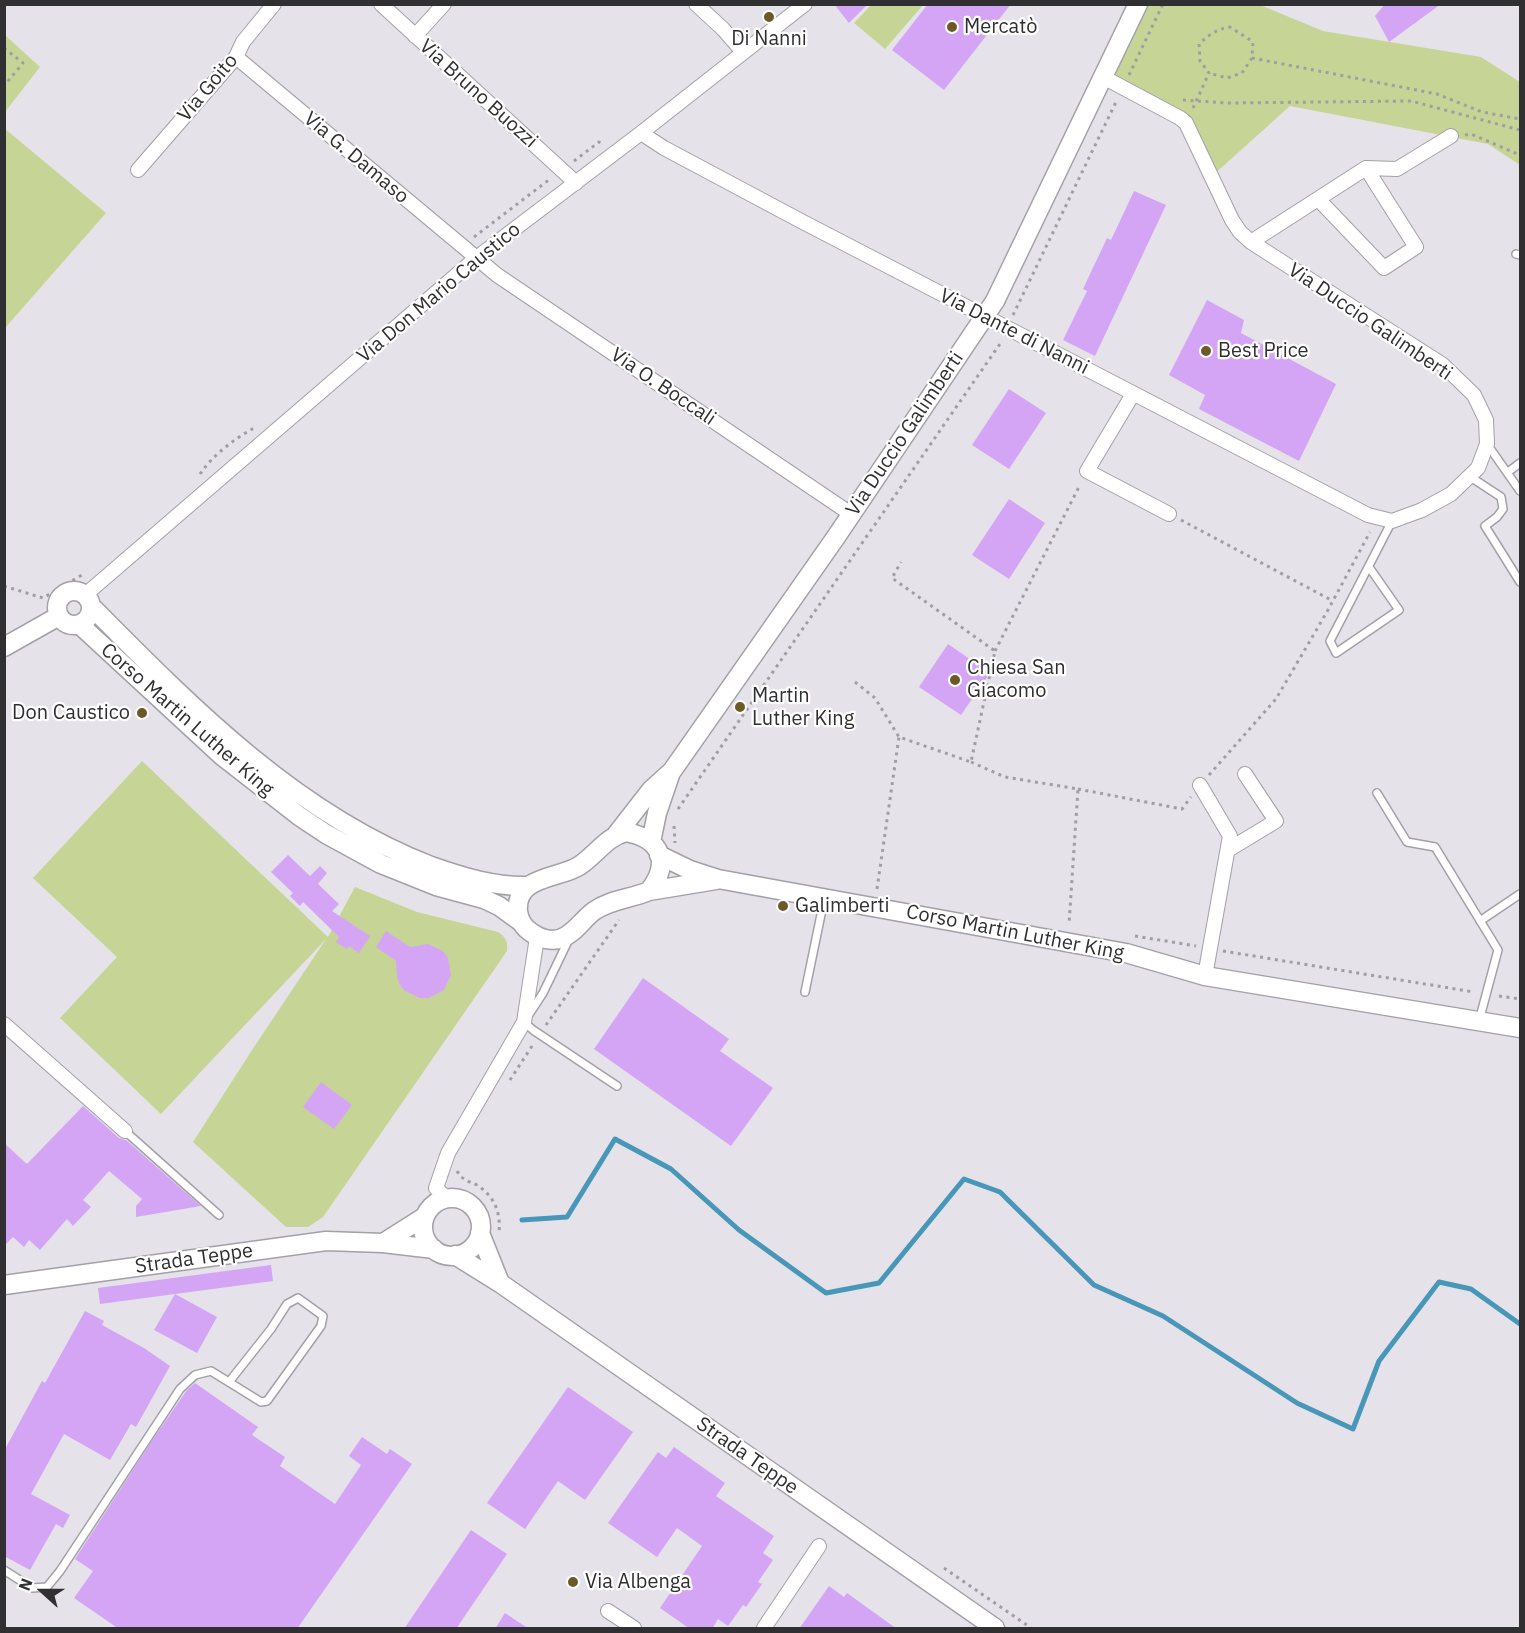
<!DOCTYPE html>
<html>
<head>
<meta charset="utf-8">
<style>
  body { margin:0 }
  #map { position:relative; width:1525px; height:1633px; overflow:hidden; background:#e6e2e9; font-family:"IBM Plex Sans",sans-serif }
  canvas { display:block }
  .frame { position:absolute; inset:0; border:6px solid #302f31; pointer-events:none }
  .north { position:absolute; left:12px; top:1561px; width:60px; height:60px; -webkit-text-stroke:4px #fff; paint-order:stroke; rotate:291deg; font-size:16px; font-weight:700; line-height:24px; text-align:center; color:#302f31 }
  .north::after { content:''; display:block; margin:auto; width:21px; height:27px; background:#302f31; clip-path:polygon(50% 0,100% 100%,50% 72%,0 100%) }
</style>
</head>
<body>
<div id="map">
<canvas width="1525" height="1633"></canvas>
<div class="frame"></div>
<div class="north">N</div>
</div>
<script>
const c = document.querySelector('canvas').getContext('2d');
c.lineJoin = 'round';
function paint(path, color) {
  c.fillStyle = color;
  c.fill(path, 'evenodd');
}
function trace(path, color, width, dash) {
  c.strokeStyle = color;
  c.lineWidth = width;
  c.lineCap = dash ? 'butt' : 'round';
  c.setLineDash(dash || []);
  c.stroke(path);
}
function drawText(font, color, halo, rows, align = 'center') {
  c.font = font + ' "IBM Plex Sans",sans-serif';
  c.lineWidth = 4.5;
  c.setLineDash([]);
  c.textBaseline = 'middle';
  c.strokeStyle = halo;
  c.fillStyle = color;
  for (const [text, x, y, turn = 0] of rows) {
    c.save();
    c.translate(x, y);
    c.rotate((+turn || 0) * Math.PI / 180);
    c.textAlign = isNaN(turn) ? turn : align;
    if (halo) c.strokeText(text, 0, 0);
    c.fillText(text, 0, 0);
    c.restore();
  }
}
paint(new Path2D(`
  M872 4H923V5L885 49 854 23Z
  M1138 5H1260L1323 31 1481 57 1520 82V165L1488 144 1290 106 1211 177 1185 123 1103 77Z
  M5 35 40 67 5 112Z
  M4 128 106 213 5 328H4Z
  M142 761 328 937 355 887 417 912 498 932C506 937 508 942 507 951L323 1217 308 1227H286L193 1142 254 1047 326 939 161 1114 60 1018 117 957 33 878Z`), '#c6d596');
trace(new Path2D(`
  M522 1220 567 1217 615 1139 671 1169 739 1230 826 1293 879 1283 964 1179 1000 1192 1094 1285 1163 1316 1297 1403 1353 1429 1379 1361 1439 1282 1471 1289 1520 1324`), '#4897b8', 5);
paint(new Path2D(`
  M834 4H868L849 23Z
  M928 4H1011L944 90 892 50Z
  M1385 4H1441L1389 42 1375 16Z
  M1134 191 1166 205 1095 356 1063 340 1087 291 1083 289 1107 238 1111 240Z
  M1207 300 1244 320 1241 333 1336 384 1299 461 1199 409 1205 395 1169 375Z
  M1009 389 1046 413 1009 469 972 445Z
  M1009 499 1045 523 1009 579 972 555Z
  M948 644 990 673 961 715 919 687Z
  M288 855 310 876 320 866 327 873 318 884 339 904 332 911 370 936 359 953 349 946 347 949 336 942 339 937 303 902 300 906 290 896 293 893 271 872Z
  M386 931 410 947 428 944 443 951 448 958 451 975 444 990 429 998H420L405 991 399 984 397 976 396 961 376 947Z
  M643 978 729 1039 720 1051 773 1088 731 1146 594 1049Z
  M321 1082 352 1105 334 1129 303 1107Z
  M83 1106 119 1138 126 1140 201 1206 136 1217V1206L142 1199 109 1171 83 1200 91 1207 73 1226 67 1219 40 1250 29 1240 24 1247 13 1237 4 1246V1143L27 1164Z
  M271 1265 273 1281 175 1294 217 1317 197 1353 154 1330 175 1294 100 1304 98 1288Z
  M85 1311 104 1321 102 1325 144 1348 170 1366 136 1427 131 1424 110 1460 64 1434 31 1494 70 1515 63 1528 56 1524 30 1570 4 1556V1451L42 1381 45 1383Z
  M195 1383 258 1427 252 1435 285 1457 280 1466 335 1504 361 1465 349 1456 362 1437 387 1454 390 1449 412 1464 297 1629H119L74 1598 93 1571 75 1559 153 1439 187 1390Z
  M568 1387 633 1432 585 1500 558 1481 525 1529 487 1503Z
  M674 1447 725 1483 716 1496 774 1536 763 1553 773 1560 758 1582 762 1584 746 1607 743 1605 728 1626 718 1619 712 1629H690L660 1608 702 1546 677 1528 657 1557 608 1523 658 1452 666 1458Z
  M471 1530 507 1554 456 1629H404Z
  M829 1586 844 1597 847 1593 897 1629H799Z
  M505 1613 529 1629H495Z`), '#d4a5f5');
const service = new Path2D(`
  M1516 254 1520 255
  M1487 444 1520 491
  M1508 472 1520 463
  M1469 476 1501 497 1503 509 1497 517 1485 526 1520 582
  M1369 567 1399 610 1336 653 1330 641 1392 521
  M1377 793 1407 842 1435 847 1498 950 1479 1021
  M1480 921 1520 894
  M569 939 543 993 524 1022 533 1030 617 1086
  M805 992 824 900
  M125 1131 219 1215
  M4 1570 32 1588 47 1587 60 1571 180 1389 195 1375 211 1371 261 1402 267 1401 321 1326 323 1316 298 1298 287 1304 271 1329 229 1382`);
const minor = new Path2D(`
  M381 4 576 183
  M696 4 723 29 743 52
  M415 36 444 4
  M236 57 497 275 851 514
  M641 133 664 148 801 221 1368 515 1392 521 1422 510 1451 494 1478 468 1487 444 1486 420 1474 395 1443 365 1251 242 1240 232 1232 220 1186 123 1180 118 1103 77
  M138 170 236 57 243 42 274 4
  M1318 199 1384 268 1416 247 1366 168
  M1251 242 1366 168 1397 169 1451 136
  M1133 394 1087 471 1169 514
  M85 595 475 259 641 133 805 4
  M1200 785 1230 836 1205 976
  M1228 850 1276 821 1245 774
  M4 1024 125 1131
  M446 1198 436 1188 448 1153 524 1022 537 937
  M608 1611 634 1628
  M764 1628 819 1546`);
const tertiary = new Path2D(`
  M57 608a17 17 0 1 1 34 0a17 17 0 1 1-34 0Z
  M91 606C191 707 296 814 431 866 462 877 495 887 528 886
  M79 624 222 756 299 816 326 834 381 864 436 886 484 899 499 906 521 922
  M4 647 59 616
  M626 832C662 839 671 863 649 891 631 899 611 899 594 911 583 919 575 933 562 938 553 942 540 939 532 933 524 928 519 920 518 911 515 876 558 879 579 866 596 855 606 837 626 832Z
  M616 835 651 790 672 771 836 537 995 301 1138 4
  M651 842 657 813 670 775
  M659 855 690 870 718 879 1126 953 1205 976 1520 1028
  M649 891 716 880
  M423 1227a29 29 0 1 1 58 0a29 29 0 1 1-58 0Z
  M480 1233 500 1283
  M383 1243 424 1217
  M455 1255 500 1283 995 1628
  M4 1285 326 1241 383 1243 434 1249`);
trace(service, '#a3a0a7', 10);
trace(minor, '#a3a0a7', 16);
trace(tertiary, '#a3a0a7', 21);
trace(new Path2D(`
  M4 48 23 63 4 86
  M1252 58 1437 94 1482 112 1520 119
  M1129 75 1163 4
  M1183 100 1228 103 1411 101 1520 130
  M1193 108 1209 73 1200 61 1199 44C1209 35 1216 29 1230 27L1253 42 1252 58 1242 73 1227 78 1209 73
  M1465 135 1471 134 1520 155
  M574 161 599 142 603 144
  M474 237 550 179
  M1013 315 1117 100
  M200 474C213 455 234 439 254 428
  M1181 520 1333 601
  M4 586 43 598 82 575
  M995 651 1080 485
  M855 682 875 698 899 737 971 762 995 651 892 578 901 562
  M971 762 1005 777 1078 789 1069 924
  M1209 775 1276 699 1328 610 1370 532
  M1078 789 1182 809 1191 797
  M678 809 1002 341
  M674 826 675 843
  M877 889 899 737
  M1135 936 1196 946
  M1223 951 1474 992
  M1499 996 1520 999
  M546 1025 619 920
  M510 1080 534 1043
  M457 1171C462 1180 468 1181 477 1185 494 1196 501 1212 499 1232
  M944 1568 1031 1628`), '#a19ea3', 3, [3, 4.5]);
trace(service, '#fff', 7);
trace(minor, '#fff', 14);
trace(tertiary, '#fff', 18);
for (const [x, y, r, color] of [
  [769,17,6,"#6d5928"],
  [952,27,6,"#6d5928"],
  [1206,351,6,"#6d5928"],
  [955,680,6,"#6d5928"],
  [740,707,6,"#6d5928"],
  [142,713,6,"#6d5928"],
  [783,906,6,"#6d5928"],
  [573,1582,6,"#6d5928"]
]) {
  const dot = new Path2D();
  dot.arc(x, y, r, 0, 2 * Math.PI);
  c.fillStyle = color;
  c.fill(dot);
  trace(dot, '#fff', 2);
}
drawText('20px', '#302f31', '#fff', [
  ["Mercatò",964,27],
  ["Di Nanni",769,39,"center"],
  ["Best Price",1218,351],
  ["Chiesa San",967,668],
  ["Giacomo",967,691],
  ["Martin",752,696],
  ["Luther King",752,719],
  ["Don Caustico",130,713,"right"],
  ["Galimberti",795,906],
  ["Via Albenga",585,1582]
], 'left');
drawText('20px', '#302f31', '#fff', [
  ["Via Goito",208,88,-50],
  ["Via Bruno Buozzi",478,94,42],
  ["Via G. Damaso",356,158,40],
  ["Via Don Mario Caustico",439,293,-40],
  ["Via Duccio Galimberti",1370,322,34],
  ["Via Dante di Nanni",1014,332,27],
  ["Via O. Boccali",663,387,34],
  ["Via Duccio Galimberti",905,434,-56],
  ["Corso Martin Luther King",187,720,41],
  ["Corso Martin Luther King",1015,933,11],
  ["Strada Teppe",194,1259,-8],
  ["Strada Teppe",747,1456,35]
]);
</script>
</body>
</html>
